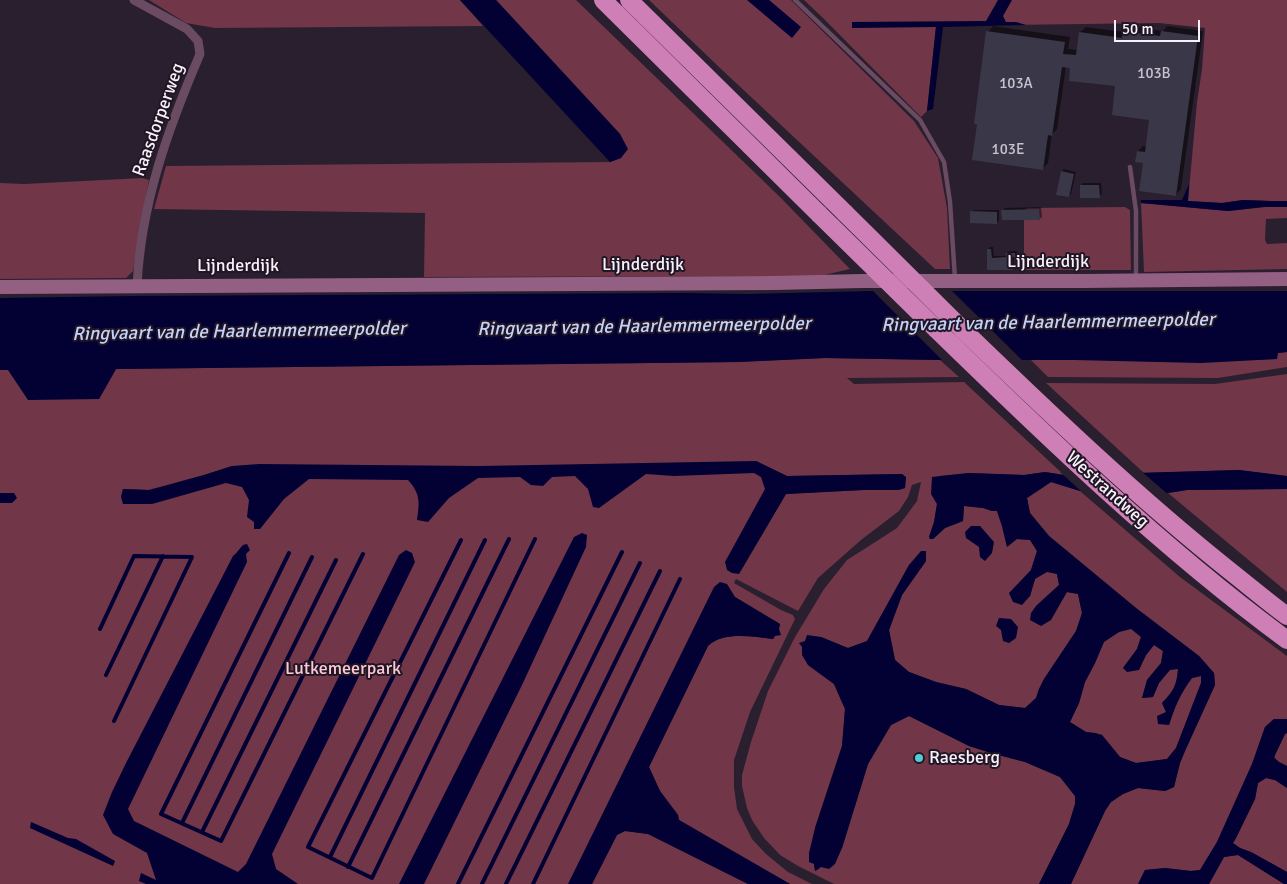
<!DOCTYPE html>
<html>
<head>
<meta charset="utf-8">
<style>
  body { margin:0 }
  #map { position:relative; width:1287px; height:884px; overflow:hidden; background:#291f2e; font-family:Signika,sans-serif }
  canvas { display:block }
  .scale { position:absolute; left:1114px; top:20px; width:86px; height:22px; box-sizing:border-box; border:2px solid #f8f1fb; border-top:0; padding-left:6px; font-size:15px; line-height:18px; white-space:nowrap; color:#f8f1fb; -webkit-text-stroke:4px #201624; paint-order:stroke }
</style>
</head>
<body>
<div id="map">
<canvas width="1287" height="884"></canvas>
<div class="scale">50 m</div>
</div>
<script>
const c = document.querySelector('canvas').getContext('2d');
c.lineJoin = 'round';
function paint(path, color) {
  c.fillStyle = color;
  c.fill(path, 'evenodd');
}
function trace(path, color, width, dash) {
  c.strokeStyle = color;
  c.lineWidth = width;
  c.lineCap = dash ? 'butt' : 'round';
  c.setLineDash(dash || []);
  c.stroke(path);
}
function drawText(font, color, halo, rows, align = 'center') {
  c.font = font + ' Signika,sans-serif';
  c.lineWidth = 4;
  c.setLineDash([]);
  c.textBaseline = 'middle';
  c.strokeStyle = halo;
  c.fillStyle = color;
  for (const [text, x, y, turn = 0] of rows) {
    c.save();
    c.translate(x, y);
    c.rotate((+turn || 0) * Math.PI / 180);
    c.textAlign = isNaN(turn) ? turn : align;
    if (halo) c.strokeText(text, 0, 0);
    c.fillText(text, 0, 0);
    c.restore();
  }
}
paint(new Path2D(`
  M149 0H460L483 26 215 28 186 23Z
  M496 0H576L780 197 850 269 820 276 424 277 425 213 154 209 166 166 610 162 621 158 620 134Z
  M649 0H748L800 27 769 0H791L914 121 938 158 947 208 950 269H935L720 68Z
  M804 0H1287V201H1271L1243 200 1222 203 1188 201 1197 102 1202 69 1205 28 1159 23 936 26 927 111 921 117 823 18Z
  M142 178 149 180 133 271 126 278 0 279V183L24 184Z
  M1141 203 1228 211 1264 207H1287V218L1266 219 1265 240 1267 244 1287 243V269L1144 272Z
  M1125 207 1130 210 1131 270H1024V211L1027 208Z
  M1287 352V367L1218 378 1048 377 1031 360H1245L1277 359V353Z
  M825 358 940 360 959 377 847 378 854 384 964 382 1064 475 1045 472 1024 475 969 473 939 476 934 497 937 504 934 522 929 537 933 539 945 528 963 521 964 506 983 508 992 511H997L1002 526 1007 546 1017 539 1030 540 1037 551 1031 570 1021 581 1030 596 1035 579 1047 571 1057 574 1059 585 1036 606 1059 604 1067 592 1078 594 1082 613 1076 631 1044 679 1039 689 1036 698 1025 708 999 705 966 689 936 682 909 672 895 660 889 630 902 595 926 561 909 565 867 641 848 648 821 637 802 647 808 665 834 684 845 709 842 746 815 828 814 868 820 867 842 848 868 764 891 725 909 716 969 746 991 753 1025 762 1060 777 1075 796V804L1069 824 1039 884H834L798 866 780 855 764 838 752 820 747 808 742 786V775L751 742 768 691 795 637 824 589 847 560 869 546 897 528 917 501 921 482 912 485 908 497 899 511 861 540 818 578 798 611 736 579 734 583 781 610 793 615 795 619 750 712 734 760V787L737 809 752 839 766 854 788 872 812 884H790L679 820 678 815 660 791 649 767 708 646C724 631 753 637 773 639L779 629 780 624 735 597 573 884H0V497L14 493H0V370H8L99 399 116 369 738 362ZM756 461 787 476 902 474 906 478 905 488 898 490H863L786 494 739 573 771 479ZM232 466H241L121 497 123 489 149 490 204 475Z
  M1287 374V476L1239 470 1144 473 1046 383 1215 384Z
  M1051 482 1080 491 1180 577 1287 656V719H1274L1265 727 1252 764 1217 842 1200 870 1191 871 1165 868 1145 870 1138 884H1071L1105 811 1111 802 1123 794 1138 788 1165 791 1174 787 1180 763 1185 751 1215 685 1214 673 1199 656 1136 608 1049 536 1030 513 1027 498Z
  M1287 489V592L1168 493 1187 490Z
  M1131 628 1141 637 1137 649 1123 668 1139 669 1146 655 1154 645 1163 651 1161 663 1147 680 1142 698 1153 697 1159 683 1170 669H1178C1177 685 1173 692 1162 703L1166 712 1169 725C1175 706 1180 694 1192 678L1201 676V683L1176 748 1167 759 1136 763 1120 757 1102 735 1095 733 1086 732 1070 722 1079 703 1085 682 1095 663 1104 641 1119 632Z
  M1287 733V766L1279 762 1275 758V755L1285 734Z
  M1266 778 1275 780 1287 788V872L1251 852 1240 848 1233 843 1236 838 1255 799 1258 783Z
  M625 831 648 834 748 884H592L617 835Z
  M1238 855 1284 884H1209L1224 857Z`), '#713648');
paint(new Path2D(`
  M460 0H496L620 134 628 149 621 158 610 162Z
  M747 0H769L801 27 792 38Z
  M998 0H1012L1003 16 1006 22H1016L1026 25 943 27 933 109 927 111 936 27 852 28V22L986 21Z
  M1189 184 1188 201 1222 203 1243 200 1271 201H1287V207H1264L1228 211 1141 203V200H1182Z
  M871 291H1287V352L1278 353 1277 359 1201 363 1074 360H940L825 358 738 362 116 369 99 399 28 400 8 370H0V298L133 296 685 293 747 294Z
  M756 461 787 476 902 474 906 477 905 488 898 490H863L786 494 739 574 732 573 727 570 725 562 765 489 761 477 754 473 674 476 646 474 599 508 593 507 588 489 575 476 552 477 543 486 531 485 520 477 478 478 449 498 428 522 417 520C420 502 420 493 408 480L309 479 284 499 260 529H254V522L247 517 249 500 242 487 226 483 152 504H123L121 497 123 489 149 490 204 475 232 466 259 464 480 466Z
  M1239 470 1287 476V489L1187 490 1168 493 1080 491 1051 482 1027 498 1030 513 1049 536 1136 608 1199 656 1214 673 1215 685 1185 751 1180 763 1174 787 1165 791 1138 788 1123 794 1111 802 1105 811 1071 884H1039L1069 824 1075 804V796L1060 777 1025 762 991 753 969 746 909 716 891 725 868 764 842 848 835 864 829 869 821 867 817 870 815 871 814 864 809 862V853L815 828 842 746 845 709 834 684 808 665 802 655V647L799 643 805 641 807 635 821 637 848 648 867 641 909 565 921 551H926V561L902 595 889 630 895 660 909 672 936 682 966 689 999 705 1025 708 1036 698 1039 689 1044 679 1076 631 1082 613 1078 594 1067 592 1051 620 1041 626 1030 620 1031 613 1036 606 1059 585 1057 574 1047 572 1035 579 1030 596 1022 605 1013 602 1009 593 1031 570 1037 551 1030 540 1017 539 1007 547 1002 526 997 511H992L983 508 964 506 963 521 945 528 933 539H930L929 537 934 522 937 504 931 494 932 477 969 473 1024 475 1045 472 1064 475ZM1131 629 1141 637 1137 649 1123 668 1127 672 1139 670 1146 655 1154 645 1163 651 1161 663 1147 680 1142 698 1153 697 1159 683 1170 670 1178 669C1177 685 1173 692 1162 703L1166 712 1157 716 1158 724 1169 725C1175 706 1180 694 1192 678L1201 676V683L1176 748 1167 759 1136 763 1120 757 1102 735 1095 733 1086 732 1070 722 1079 703 1085 682 1095 663 1104 642 1119 632Z
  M0 493H14L17 498 12 503H0Z
  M971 526H980L994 542 992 553 985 561 980 557 979 547 966 538 965 532Z
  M582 533 587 535 586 547 522 685 424 884H399L574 537Z
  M247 544 250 550 246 554 247 562 128 809 134 821 238 872 246 864 399 555 406 550 412 553 415 562 272 854 276 869 298 884H146L139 881 141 873 156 880 147 853 113 834 103 815 112 792 126 763 233 556C238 552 239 549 243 545Z
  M720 582 727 584 735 597 780 624 779 629 781 635 775 636 773 639C753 637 724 631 708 646L649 767 660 791 678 815 679 820 790 884H748L648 834 625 831 617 835 592 884H568L714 587Z
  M999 618 1011 619 1018 627 1016 638 1009 643 1003 641 1001 630 996 626Z
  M1274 719H1287V733L1285 734 1275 755 1274 758 1279 762 1287 766V788L1275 780 1266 778 1258 783 1255 799 1236 838 1233 843 1240 848 1251 852 1287 872V884H1284L1238 855 1224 857 1209 884H1138L1145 870 1165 868 1191 871 1200 870 1217 842 1252 764 1265 727Z
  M31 822 68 838 76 839 115 861 113 866 30 828Z`), '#030133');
paint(new Path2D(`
  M870 288H949L1025 363H945Z
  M1141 471 1170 496 1083 493 1060 472Z`), '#291f2e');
paint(new Path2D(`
  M993 26 1070 37 1068 49 1078 50 1080 32 1086 27 1124 32 1130 26 1163 31 1167 26 1203 31 1181 189 1176 195 1144 162 1138 151 1143 146H1147L1150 119 1117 85 1072 67 1066 66 1057 129 1052 134 1048 163 1042 169 988 32Z
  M1064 169 1076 172 1071 194 1069 196 1062 171Z
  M1083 183H1101L1102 194 1099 196 1081 185Z
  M1041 207 1042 217 1039 219 1003 211 1005 208Z
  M974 210H999V220L997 223 972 212Z
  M990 247H993L994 256H1007V253L1010 251H1017V254L1014 256V266L1012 268H988V249Z`), '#0007');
trace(new Path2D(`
  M461 540 308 847 372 878 535 539
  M289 553 161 814 221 841 363 554
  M100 629 134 556 192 557 114 721
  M106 675 163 556
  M182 823 312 557
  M202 832 336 560
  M330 857 485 540
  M348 867 509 539
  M458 884 622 552
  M482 884 640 563
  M506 884 660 571
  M533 884 680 579`), '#030133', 4);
paint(new Path2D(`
  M986 31 1065 42 1063 54 1076 55 1079 32 1122 38 1123 31 1160 36 1161 31 1198 36 1176 196 1139 191 1143 163 1135 162 1137 151 1145 152 1149 120 1112 115 1115 86 1069 81 1070 68 1062 67 1052 136 1048 135 1043 170 972 160 977 124H974Z
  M1061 171 1074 174 1069 197 1056 195Z
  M1080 185H1099L1100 198H1080Z
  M1039 209 1040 220H1002L1001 210Z
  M970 211 997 212V224L970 223Z
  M987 249H991L992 258 1006 257V253H1015V257H1012L1013 270H987Z`), '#3a3749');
trace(new Path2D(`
  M795 0 920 120 944 162 950 202 955 279
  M1130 167 1136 211V279`), '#6b4b61', 4.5);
trace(new Path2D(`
  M134 0 187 29 198 41 200 54C168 129 141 203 137 286`), '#6b4b61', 9);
trace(new Path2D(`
  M0 287 774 283 862 281H1083L1287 279`), '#936083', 14);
trace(new Path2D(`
  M603 0 819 214
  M629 0 845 213
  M936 329C1048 438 1161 547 1287 640
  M962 329C1049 413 1136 496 1230 571 1249 586 1268 602 1287 616`), '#ce7fb6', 18);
trace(new Path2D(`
  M845 213 962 329
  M819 214 936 329`), '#ce7fb6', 18);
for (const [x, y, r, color] of [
  [919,758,5,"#51ccd3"]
]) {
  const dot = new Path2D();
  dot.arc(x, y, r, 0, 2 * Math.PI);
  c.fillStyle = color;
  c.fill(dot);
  trace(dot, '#201624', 2);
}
drawText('15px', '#c8c2ce', null, [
  ["103B",1154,74],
  ["103A",1016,84],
  ["103E",1008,150]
]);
drawText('18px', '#f8f1fb', '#201624', [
  ["Raasdorperweg",159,120,-70],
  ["Lijnderdijk",1048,262],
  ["Lijnderdijk",643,265],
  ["Lijnderdijk",238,266],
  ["Westrandweg",1107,490,42]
]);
drawText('18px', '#fcc9d5', '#201624', [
  ["Lutkemeerpark",343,669]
]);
drawText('18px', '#f8f1fb', '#201624', [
  ["Raesberg",929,758]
], 'left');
drawText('italic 19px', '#c3d1fb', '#201624', [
  ["Ringvaart van de Haarlemmermeerpolder",1048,323,-1],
  ["Ringvaart van de Haarlemmermeerpolder",644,327,-1],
  ["Ringvaart van de Haarlemmermeerpolder",239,332,-1]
]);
</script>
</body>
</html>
